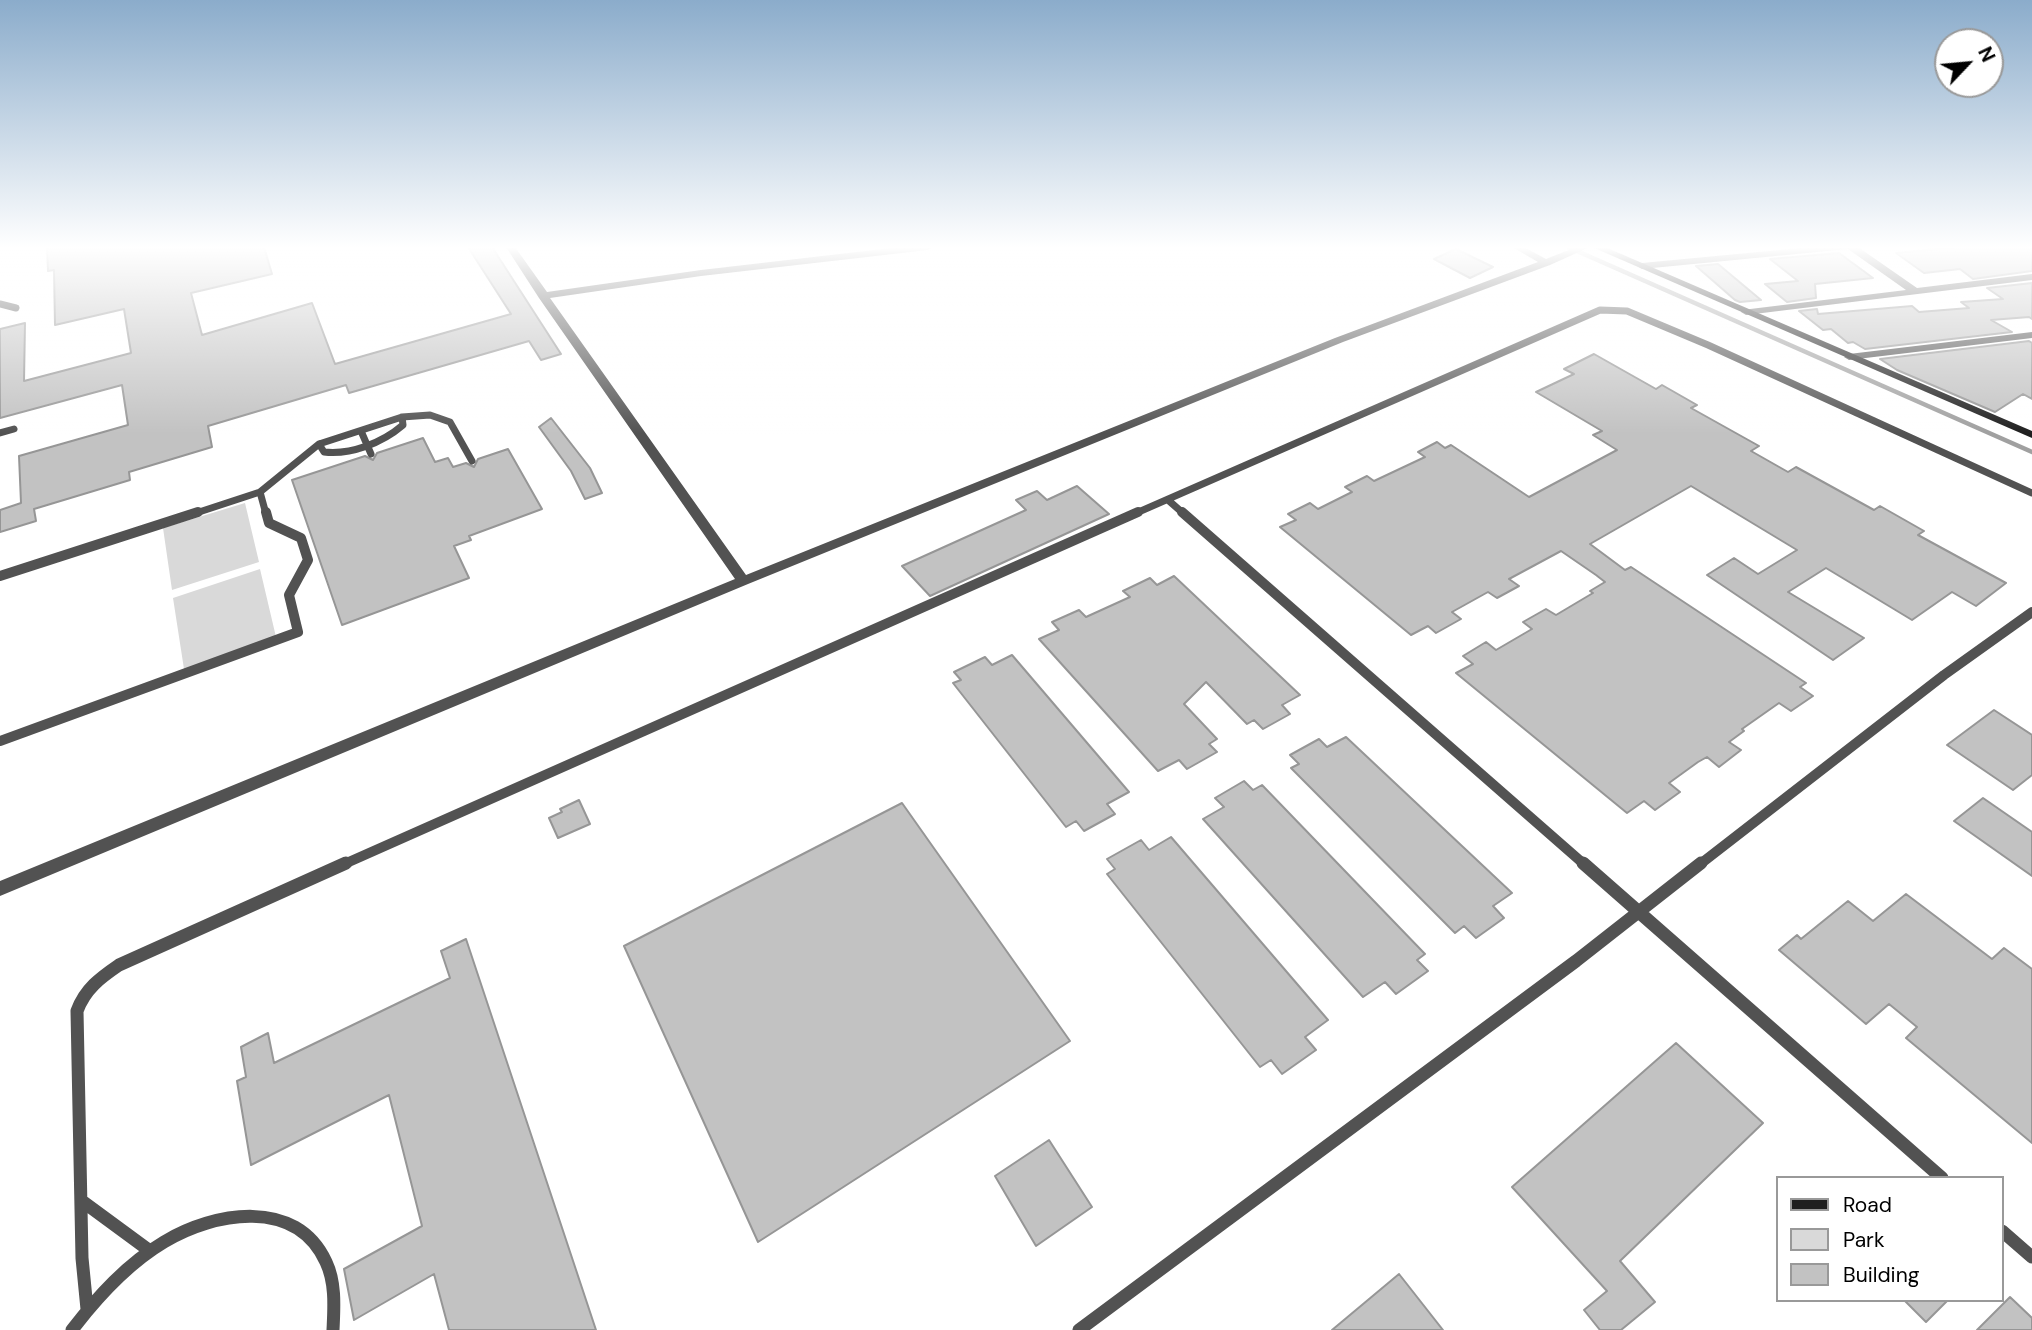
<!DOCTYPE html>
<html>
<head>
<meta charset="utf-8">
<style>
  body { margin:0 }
  #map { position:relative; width:2032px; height:1330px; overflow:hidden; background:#fff; font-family:"DM Sans",sans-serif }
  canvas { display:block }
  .legend { position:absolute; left:1776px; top:1176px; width:228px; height:126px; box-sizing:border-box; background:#fff; border:2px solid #999; margin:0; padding:9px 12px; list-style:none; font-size:21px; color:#000 }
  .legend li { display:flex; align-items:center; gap:14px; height:35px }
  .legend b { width:35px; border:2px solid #999 }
  .north { position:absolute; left:1934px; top:28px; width:70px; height:70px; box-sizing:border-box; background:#fff; border:2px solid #999; border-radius:50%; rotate:64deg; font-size:19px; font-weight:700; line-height:28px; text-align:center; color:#000 }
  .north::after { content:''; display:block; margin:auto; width:24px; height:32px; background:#000; clip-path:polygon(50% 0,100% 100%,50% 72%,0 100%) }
</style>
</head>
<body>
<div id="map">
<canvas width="2032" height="1330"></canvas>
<ul class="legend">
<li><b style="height:9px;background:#1f1f1f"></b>Road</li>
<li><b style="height:19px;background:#d9d9d9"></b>Park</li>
<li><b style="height:19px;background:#c2c2c2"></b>Building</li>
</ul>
<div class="north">N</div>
</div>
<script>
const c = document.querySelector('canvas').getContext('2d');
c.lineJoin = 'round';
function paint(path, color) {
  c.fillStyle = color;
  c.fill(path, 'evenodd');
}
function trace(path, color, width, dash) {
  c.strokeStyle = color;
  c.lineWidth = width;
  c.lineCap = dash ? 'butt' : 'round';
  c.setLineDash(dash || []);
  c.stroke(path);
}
paint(new Path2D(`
  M245 503 259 562 172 590 163 528Z
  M260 569 276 637 184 669 173 598Z`), '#d9d9d9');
trace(new Path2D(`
  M1568 247 2032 452`), '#a0a0a0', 4.5);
const building = new Path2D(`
  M47 247H264L272 274 191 293 202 335 312 303 335 364 511 314 468 247H492L561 354 541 360 529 341 349 393 346 385 208 426 212 447 129 472 130 480 34 509 36 521 0 532V510L21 503 19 456 128 425 122 385 0 418V329L25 323 24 381 131 353 124 309 55 325 54 270 48 271Z
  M1959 247H2032V271L1973 279 1960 269 1924 273 1896 253Z
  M1456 249 1493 267 1470 278 1434 259Z
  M1839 253 1873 278 1815 284 1816 298 1787 302 1765 284 1798 281 1770 259Z
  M1718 264 1761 300 1740 302 1735 300 1696 266Z
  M2032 283V319L2029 317 1991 320 2012 332 1865 349 1853 342 1848 343 1831 329 1823 330 1799 311 1817 309 1818 314 1912 306 1919 312 1969 308 1961 302 2003 299 1987 288Z
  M2029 341 2032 343V399L2023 394 1995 412 1897 370 1880 359Z
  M1594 354 1656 389 1662 385 1697 405 1691 408 1759 446 1751 451 1788 472 1796 467 1874 510 1880 506 1924 531 1918 535 2006 583 1976 606 1952 592 1912 620 1826 568 1788 592 1864 638 1833 660 1707 575 1734 558 1758 574 1797 550 1691 486 1590 544 1625 570 1631 567 1806 683 1800 687 1813 696 1791 711 1779 703 1742 729 1744 731 1729 742 1741 750 1719 767 1707 757 1698 762 1669 783 1680 792 1655 810 1644 801 1627 813 1456 673 1473 664 1463 656 1486 642 1496 650 1532 629 1523 622 1546 609 1556 615 1593 593 1590 591 1605 582 1596 575 1561 551 1509 579 1519 586 1497 598 1488 592 1452 612 1461 619 1436 633 1428 626 1411 635 1280 527 1296 520 1288 514 1310 503 1318 509 1352 492 1345 487 1367 476 1374 481 1425 457 1418 452 1437 442 1445 448 1451 445 1529 497 1617 450 1593 435 1602 431 1536 392 1574 374 1564 369Z
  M551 418 590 468 602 493 585 499 571 471 539 427Z
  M423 438 435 462 448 458 453 467 466 463 474 467 478 459 508 449 542 509 469 536 471 540 454 546 469 578 342 625 292 480 365 456 373 460 377 453Z
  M1077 486 1109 514 930 596 902 566 1026 510 1016 500 1037 491 1047 500Z
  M1174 576 1300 695 1282 705 1290 714 1263 729 1254 720 1247 724 1206 682 1184 704 1217 739 1209 744 1217 752 1187 769 1179 760 1158 771 1039 639 1059 630 1052 622 1079 610 1086 617 1130 597 1123 591 1150 578 1157 585Z
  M1012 655 1129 792 1107 804 1115 814 1084 831 1076 821 1066 827 953 683 961 680 954 672 985 657 992 665Z
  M1994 710 2032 735V775L2013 790 1947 745Z
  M1346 737 1512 893 1493 906 1504 918 1476 938 1464 926 1455 933 1291 768 1299 764 1290 755 1319 739 1327 747Z
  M1244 781 1253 790 1262 785 1425 954 1417 960 1428 971 1396 994 1385 982 1363 997 1203 819 1224 807 1215 798Z
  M1983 798 2032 832V876L1954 821Z
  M579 800 590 824 558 838 549 818 562 812 560 809Z
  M902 803 1070 1041 758 1242 624 946Z
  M1171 837 1328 1020 1305 1037 1316 1050 1282 1074 1271 1060 1260 1067 1107 874 1115 869 1107 859 1141 840 1149 850Z
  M1906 894 1992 959 2004 948 2032 969V1143L1906 1038 1917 1027 1889 1004 1866 1024 1779 950 1797 935 1801 939 1848 901 1873 921Z
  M466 939 596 1330H449L434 1274 354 1320 344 1269 422 1226 389 1095 251 1165 237 1081 246 1077 241 1047 268 1033 274 1063 450 978 441 951Z
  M1676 1043 1763 1123 1620 1261 1655 1302 1621 1330H1600L1584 1310 1607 1291 1512 1187Z
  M1049 1140 1092 1207 1036 1246 995 1176Z
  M1399 1274 1443 1330H1332Z
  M2010 1297 2032 1318V1330H1977Z
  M1904 1300H1948L1926 1322Z`);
paint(building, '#c2c2c2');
trace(building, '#969696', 2);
trace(new Path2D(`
  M0 304 16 308
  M361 431 371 454
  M0 433 14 429
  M319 444 324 452C351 455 382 443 403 425L402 417
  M260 492 319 444 402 417 430 415 450 422 472 461
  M1168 500 1184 514
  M193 514 260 492 266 514
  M1134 514 1600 310 1627 311 1708 345 2032 493`), '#525252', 7);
trace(new Path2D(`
  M1182 512 1585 865
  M0 576 198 512
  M0 741 298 632 289 595 308 560 301 538 269 523 266 512
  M342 865 1138 512
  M1699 865 1944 675 2032 612`), '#525252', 10);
trace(new Path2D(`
  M1583 863 1942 1178
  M82 1201 150 1251
  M2002 1231 2032 1257
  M87 1309 82 1258 77 1011C85 989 100 978 119 965L346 863
  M72 1330C98 1296 127 1264 164 1242 214 1212 296 1197 326 1262 336 1283 334 1308 333 1330
  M1079 1330 1576 961 1701 863`), '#525252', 13);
paint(new Path2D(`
  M506 247H515L547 292 701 270 900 247H932L928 250 701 276 550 298 746 575 1335 338 1538 262 1512 247H1524L1546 259 1576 247H1590L1550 265 1343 342 748 584 0 896V881L735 579 539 298Z
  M1811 247H1858L1917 288 2032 274V280L1746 315 1741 312 1742 310 1906 290 1848 249 1642 269 1637 266 1642 263Z
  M2032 332V338L1849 360 1844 357 1849 354Z`), '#525252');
paint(new Path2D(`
  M1592 247H1605L2032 431V438Z`), '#1f1f1f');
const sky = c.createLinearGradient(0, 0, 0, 434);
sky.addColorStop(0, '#8baccb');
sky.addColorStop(0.57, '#fff');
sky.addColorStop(1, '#ffffff00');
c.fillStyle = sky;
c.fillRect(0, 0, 2032, 434);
</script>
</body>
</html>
